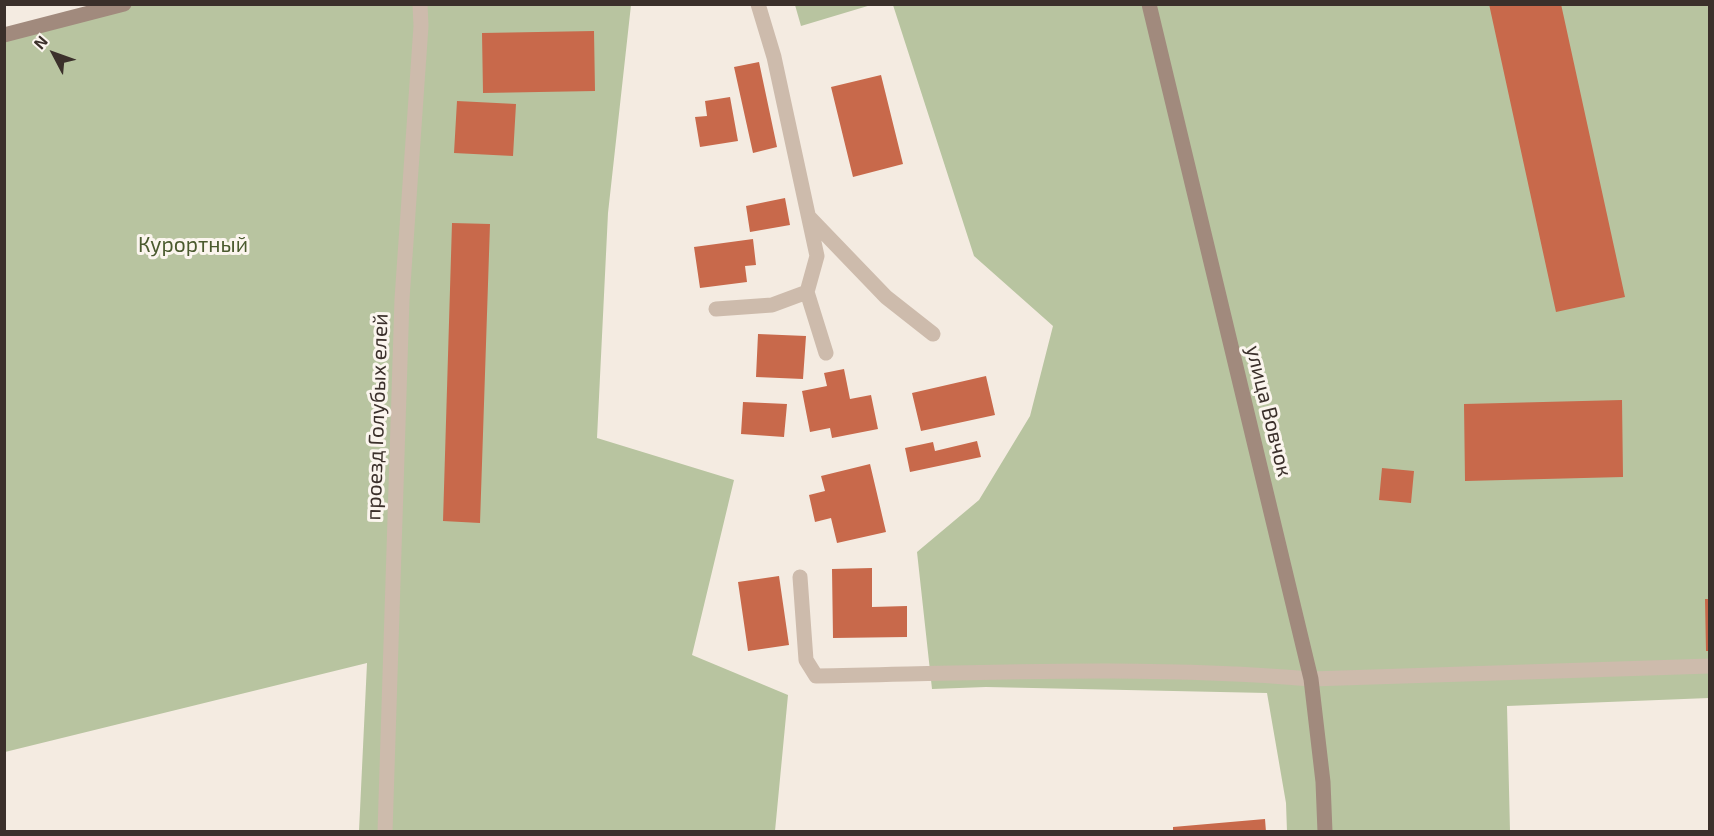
<!DOCTYPE html>
<html>
<head>
<meta charset="utf-8">
<style>
  body { margin:0 }
  #map { position:relative; width:1714px; height:836px; overflow:hidden; background:#f4ebe1; font-family:"Exo 2",sans-serif }
  canvas { display:block }
  .frame { position:absolute; inset:0; border:6px solid #3b302b; pointer-events:none }
  .north { position:absolute; left:24px; top:24px; width:60px; height:60px; -webkit-text-stroke:4px #fbf5ee; paint-order:stroke; rotate:311deg; font-size:16px; font-weight:700; line-height:24px; text-align:center; color:#3b302b }
  .north::after { content:''; display:block; margin:auto; width:21px; height:27px; background:#3b302b; clip-path:polygon(50% 0,100% 100%,50% 72%,0 100%) }
</style>
</head>
<body>
<div id="map">
<canvas width="1714" height="836"></canvas>
<div class="frame"></div>
<div class="north">N</div>
</div>
<script>
const c = document.querySelector('canvas').getContext('2d');
c.lineJoin = 'round';
function paint(path, color) {
  c.fillStyle = color;
  c.fill(path, 'evenodd');
}
function trace(path, color, width, dash) {
  c.strokeStyle = color;
  c.lineWidth = width;
  c.lineCap = dash ? 'butt' : 'round';
  c.setLineDash(dash || []);
  c.stroke(path);
}
function drawText(font, color, halo, rows, align = 'center') {
  c.font = font + ' "Exo 2",sans-serif';
  c.lineWidth = 6;
  c.setLineDash([]);
  c.textBaseline = 'middle';
  c.strokeStyle = halo;
  c.fillStyle = color;
  for (const [text, x, y, turn = 0] of rows) {
    c.save();
    c.translate(x, y);
    c.rotate((+turn || 0) * Math.PI / 180);
    c.textAlign = isNaN(turn) ? turn : align;
    if (halo) c.strokeText(text, 0, 0);
    c.fillText(text, 0, 0);
    c.restore();
  }
}
paint(new Path2D(`
  M124 5H631L608 213 597 438 734 480 692 655 788 695 775 831H359L367 663 5 752V35Z
  M795 5V4L871 5 801 26Z
  M893 5H1709V698L1507 706 1510 831 1287 832 1286 803 1267 693 986 687 932 689 917 552 979 500 1030 416 1053 326 974 256Z`), '#b8c4a0');
paint(new Path2D(`
  M1489 4H1561L1625 297 1556 312Z
  M594 31 595 91 483 93 482 33Z
  M759 62 777 147 753 153 734 67Z
  M881 75 903 164 853 177 831 87Z
  M730 97 738 141 700 147 695 117 707 116 705 101Z
  M457 101 516 104 513 156 454 153Z
  M785 198 790 225 750 232 746 206Z
  M452 223 490 224 480 523 443 521Z
  M753 239 756 265 745 266 747 282 700 288 694 247Z
  M758 334 806 336 803 379 756 377Z
  M844 369 850 399 871 395 878 429 832 438 830 428 810 432 802 391 827 386 824 373Z
  M986 376 995 415 921 431 912 393Z
  M1622 400 1623 477 1465 481 1464 404Z
  M743 402 787 404 784 437 741 434Z
  M977 441 981 457 910 472 905 448 933 442 935 451Z
  M870 464 886 532 837 543 831 518 815 522 809 495 825 491 821 476Z
  M1382 468 1414 471 1411 503 1379 500Z
  M872 568V607L907 606V637L833 638 832 569Z
  M779 576 789 645 748 651 738 582Z
  M1705 599H1710V651H1706Z
  M1265 819 1266 832H1173V827Z`), '#c8694b');
trace(new Path2D(`
  M758 4 774 57 817 256 807 292 826 353
  M809 217 886 297 933 334
  M716 309 772 305 807 292
  M800 577 806 660 816 676C981 673 1147 665 1311 679L1710 666`), '#cdbbac', 15);
trace(new Path2D(`
  M385 832 402 299 421 26 420 4`), '#cdbbac', 15);
trace(new Path2D(`
  M1149 4 1311 679 1323 782 1325 832
  M4 35 124 4`), '#a18a7d', 15);
drawText('21px', '#4a5a2e', '#fbf5ee', [
  ["Курортный",193,245]
]);
drawText('21px', '#3b302b', '#fbf5ee', [
  ["улица Вовчок",1269,411,76],
  ["проезд Голубых елей",377,417,-88]
]);
</script>
</body>
</html>
